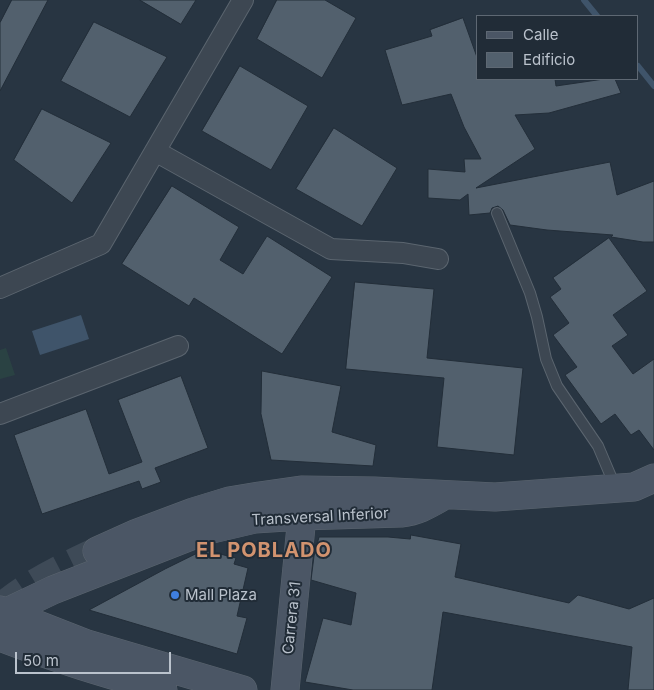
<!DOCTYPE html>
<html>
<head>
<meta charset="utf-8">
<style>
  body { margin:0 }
  #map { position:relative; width:654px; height:690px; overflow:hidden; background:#283542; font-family:Inter,sans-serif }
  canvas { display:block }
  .legend { position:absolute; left:476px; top:15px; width:162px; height:65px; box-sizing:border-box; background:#212c37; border:1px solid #5e6873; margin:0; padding:6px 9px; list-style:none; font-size:15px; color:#bac2cc }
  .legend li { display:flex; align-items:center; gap:10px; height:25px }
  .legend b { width:25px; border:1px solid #5e6873 }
  .scale { position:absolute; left:15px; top:652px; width:156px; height:22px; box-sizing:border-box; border:2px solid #bac2cc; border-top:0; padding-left:6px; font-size:15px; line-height:18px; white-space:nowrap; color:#bac2cc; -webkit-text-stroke:4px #212c37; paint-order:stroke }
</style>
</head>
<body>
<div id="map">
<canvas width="654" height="690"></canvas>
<ul class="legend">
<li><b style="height:6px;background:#4b5665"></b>Calle</li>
<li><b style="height:14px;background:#52606d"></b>Edificio</li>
</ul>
<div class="scale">50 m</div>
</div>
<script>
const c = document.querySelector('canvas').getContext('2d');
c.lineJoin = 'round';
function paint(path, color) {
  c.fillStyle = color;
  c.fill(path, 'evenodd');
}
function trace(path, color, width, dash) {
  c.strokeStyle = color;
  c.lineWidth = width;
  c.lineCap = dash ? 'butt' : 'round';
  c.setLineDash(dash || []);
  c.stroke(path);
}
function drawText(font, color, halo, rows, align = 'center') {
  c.font = font + ' Inter,sans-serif';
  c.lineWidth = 4;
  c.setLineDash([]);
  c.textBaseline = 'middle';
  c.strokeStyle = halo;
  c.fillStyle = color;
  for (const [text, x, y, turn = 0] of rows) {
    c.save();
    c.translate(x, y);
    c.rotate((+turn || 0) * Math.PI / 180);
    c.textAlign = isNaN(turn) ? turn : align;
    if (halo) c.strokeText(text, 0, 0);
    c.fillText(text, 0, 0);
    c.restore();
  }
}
paint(new Path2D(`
  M6 348 15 375 0 379V350Z`), '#2a4243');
paint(new Path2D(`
  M81 315 89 339 40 355 32 331Z`), '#3f546a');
trace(new Path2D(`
  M584 0 597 16
  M638 66 654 86`), '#3f546a', 6);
const building = new Path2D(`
  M12 0H48L0 91V23Z
  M140 0H196L181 24Z
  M277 0H325L356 18 322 78 257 39Z
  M463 18 478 60V79H555L556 86 604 79H615L621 93 549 113 515 115 535 149 476 188 610 162 617 195 654 181V242H643L611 237 613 235 547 230 510 225 503 210 498 206 492 208 490 213 469 215 468 194 460 200 428 198V169L465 172 464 159H481L464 127 451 94 402 105 385 50 432 36 430 30Z
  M94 22 167 57 130 117 61 81Z
  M240 66 308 106 271 170 202 131Z
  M42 109 111 143 72 203 14 160Z
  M334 128 397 168 362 226 296 189Z
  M172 186 239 227 220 260 243 274 267 236 332 277 282 354 194 298 189 306 122 264Z
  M609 238 647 291 613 315 628 335 612 346 633 374 654 359V450L639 430 631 435 615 414 601 424 565 375 577 367 553 335 569 323 550 297 561 289 553 278Z
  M355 282 434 289 427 358 523 368 514 455 437 447 444 378 346 369Z
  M262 371 341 386 332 432 376 445 373 466 271 460 261 414Z
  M181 376 208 448 155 468 161 482 142 489 139 481 42 514 14 435 86 409 109 474 142 462 118 400Z
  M411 535 461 544 455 577 569 603 578 595 629 609 654 598V690H628L632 647 443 612 432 690H353L305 682 323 618 351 625 356 593 311 580 314 556 319 537H388L410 539Z
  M204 550 236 558 234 564 248 568 237 616 247 618 237 654 89 610 165 569Z`);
paint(building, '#52606d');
trace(building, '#232e39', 1);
trace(new Path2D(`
  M1 607C29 583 63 567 97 551`), '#3e4a57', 28, [28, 14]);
const lane = new Path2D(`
  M497 213 530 293 537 317 546 359 557 386 598 446 615 486`);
const street = new Path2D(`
  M155 151 331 249 403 253 438 259
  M0 288 101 244 243 0
  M0 414 178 346`);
const secondary = new Path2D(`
  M97 551 137 533 193 512 229 501 259 496 301 490 374 491 495 497 634 487 654 478
  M0 610 87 644 243 690
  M0 617 5 613 53 590 204 531 255 519 302 516 401 513C417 511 426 506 440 498
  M0 637C53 658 108 674 163 690
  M285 690 302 516`);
trace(lane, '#5b656f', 12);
trace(street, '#5b656f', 22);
trace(secondary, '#5b656f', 29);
trace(lane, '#3d4752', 10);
trace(street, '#3d4752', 20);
trace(secondary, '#4b5665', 28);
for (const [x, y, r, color] of [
  [175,595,5,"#3f7fe0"]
]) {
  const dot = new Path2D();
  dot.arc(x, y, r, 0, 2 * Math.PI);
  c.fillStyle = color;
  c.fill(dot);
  trace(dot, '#212c37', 2);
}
drawText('15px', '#bac2cc', '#212c37', [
  ["Transversal Inferior",320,517,-3],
  ["Carrera 31",292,618,-84]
]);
drawText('15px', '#bac2cc', '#212c37', [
  ["Mall Plaza",185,595]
], 'left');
c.letterSpacing = '1px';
drawText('bold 20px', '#d2936f', '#212c37', [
  ["EL POBLADO",264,551]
]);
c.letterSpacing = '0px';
</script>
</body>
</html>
